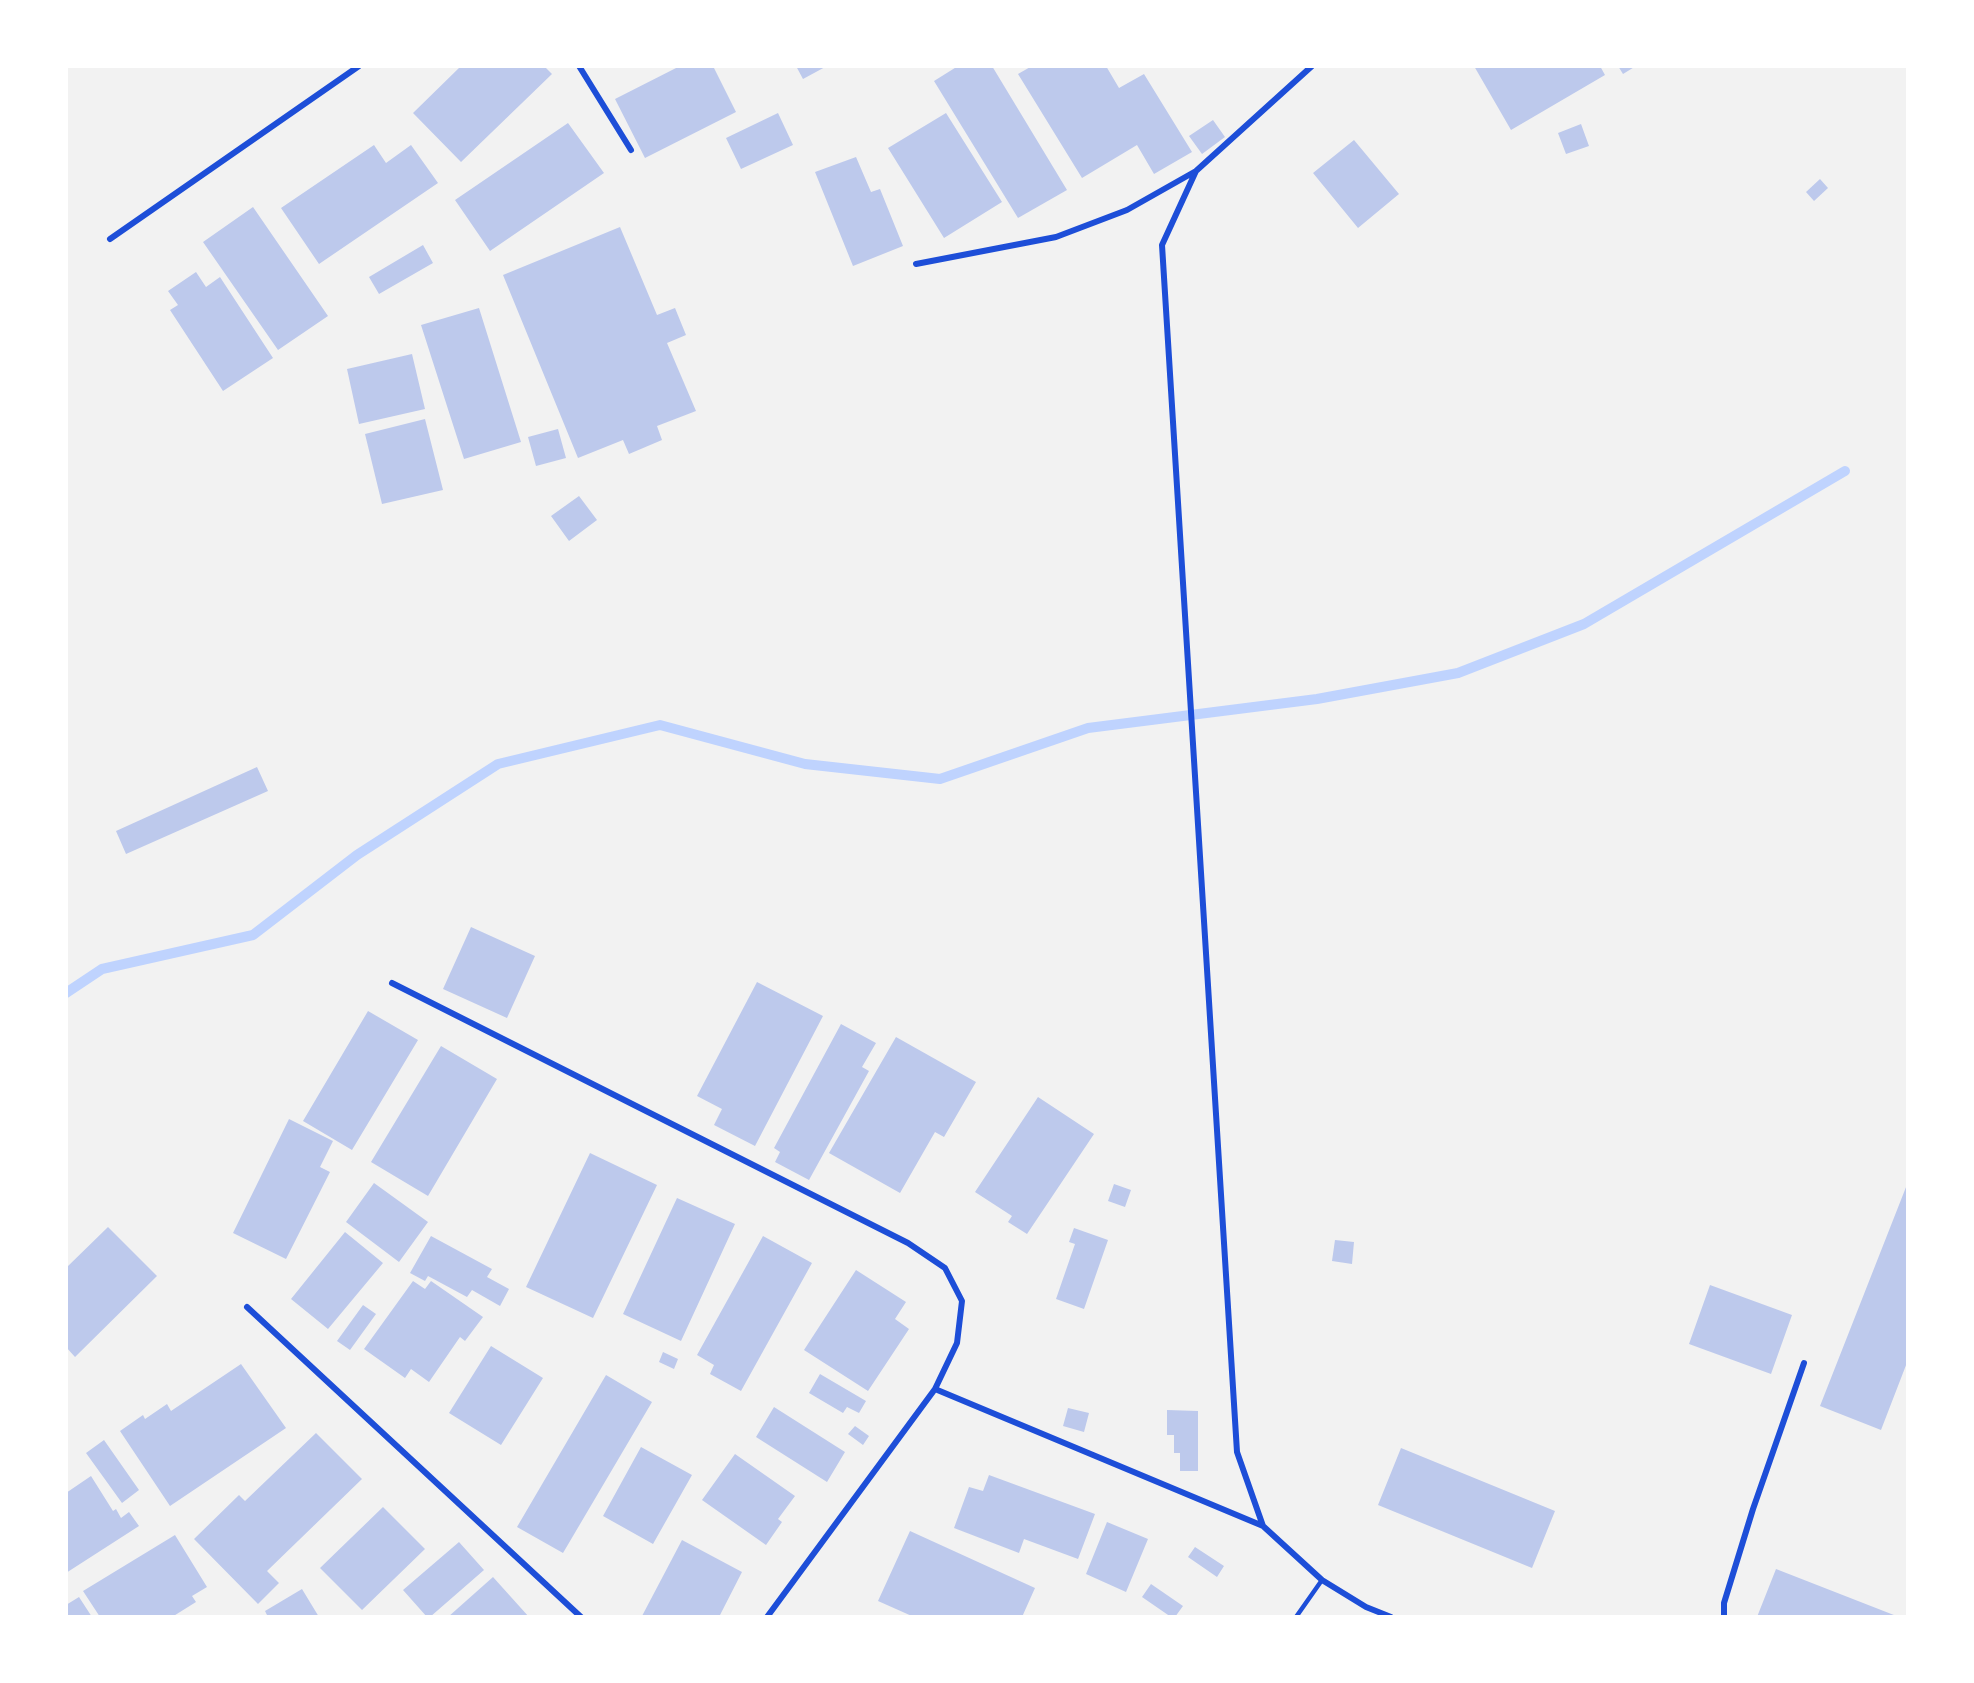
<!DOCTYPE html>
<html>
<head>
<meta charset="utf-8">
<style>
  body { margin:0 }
  #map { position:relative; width:1974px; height:1683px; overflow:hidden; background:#f2f2f2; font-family:Lora,serif }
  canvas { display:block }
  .frame { position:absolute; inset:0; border:68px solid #fff; pointer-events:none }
</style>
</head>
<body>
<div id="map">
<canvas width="1974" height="1683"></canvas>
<div class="frame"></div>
</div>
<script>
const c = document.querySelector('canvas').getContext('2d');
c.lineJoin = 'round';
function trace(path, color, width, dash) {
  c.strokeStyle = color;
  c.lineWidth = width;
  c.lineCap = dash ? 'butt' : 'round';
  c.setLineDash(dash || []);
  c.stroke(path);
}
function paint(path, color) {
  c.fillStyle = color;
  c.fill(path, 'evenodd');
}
trace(new Path2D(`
  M66 993 102 969 253 935 357 855 498 764 660 725 805 764 940 779 1088 728 1317 699 1458 673 1584 624 1845 471`), '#bfd3fe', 10);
paint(new Path2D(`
  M461 66H544L552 74 461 162 413 113Z
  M680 66H713L736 112 645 158 615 99Z
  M796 66H827L803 79Z
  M958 66H992L1067 190 1018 218 934 81Z
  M1032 66H1106L1119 88 1144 74 1192 152 1154 174 1137 145 1082 178 1018 74Z
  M1474 66H1600L1605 75 1511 130Z
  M1618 66H1636L1623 74Z
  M778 113 793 145 741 169 726 138Z
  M946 113 1002 202 944 238 888 148Z
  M1213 120 1225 137 1202 154 1189 136Z
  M568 123 604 173 490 251 455 200Z
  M1581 124 1589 146 1566 154 1558 133Z
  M1354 140 1399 194 1358 228 1313 173Z
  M374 145 386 163 411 145 438 183 319 264 281 208Z
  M856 157 871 192 880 189 903 246 853 266 815 172Z
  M1820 179 1828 188 1814 201 1806 192Z
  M253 207 328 316 278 350 203 242Z
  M620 227 657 315 675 308 686 335 667 343 696 411 657 426 662 440 629 454 623 440 578 458 503 275Z
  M423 245 433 263 379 294 369 277Z
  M196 272 206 287 220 277 273 358 223 391 170 310 178 305 168 291Z
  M479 308 521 442 464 459 421 325Z
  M412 354 425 409 359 424 347 369Z
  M425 419 443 490 382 504 365 434Z
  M558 429 566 458 536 466 528 437Z
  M579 496 597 520 569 541 551 516Z
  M257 767 268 791 126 854 116 831Z
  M471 927 535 956 507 1018 443 989Z
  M757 982 823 1016 755 1146 714 1125 722 1109 697 1096Z
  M368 1011 418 1040 352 1150 303 1121Z
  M841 1024 876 1043 862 1067 869 1071 809 1180 775 1162 780 1152 774 1148Z
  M896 1037 976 1082 944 1137 935 1132 900 1193 829 1153Z
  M441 1046 497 1079 428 1196 371 1162Z
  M1038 1097 1094 1134 1027 1234 1008 1222 1012 1216 975 1192Z
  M289 1119 333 1141 320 1167 330 1172 286 1259 233 1233Z
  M590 1153 657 1185 593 1318 526 1287Z
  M1908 1182V1360L1881 1430 1820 1406Z
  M374 1183 428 1222 399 1262 346 1222Z
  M1114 1184 1131 1190 1125 1207 1108 1201Z
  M677 1198 735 1224 681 1341 623 1314Z
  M108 1227 157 1276 75 1357 66 1347V1268Z
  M1074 1228 1108 1240 1084 1309 1056 1299 1075 1244 1069 1242Z
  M345 1232 383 1263 328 1329 291 1299Z
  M431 1236 492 1269 487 1277 509 1289 500 1306 472 1290 467 1297 428 1276 425 1281 410 1273Z
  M763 1236 812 1263 741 1391 710 1374 714 1365 697 1355Z
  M1335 1240 1354 1242 1352 1264 1332 1261Z
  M856 1270 906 1302 895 1319 909 1329 868 1391 804 1350Z
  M413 1281 425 1289 431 1281 483 1317 465 1341 460 1337 429 1382 411 1369 405 1378 364 1349Z
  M1710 1285 1792 1315 1771 1374 1689 1344Z
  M363 1305 376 1314 350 1350 337 1341Z
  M491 1346 543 1378 501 1445 449 1413Z
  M663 1352 678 1359 674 1369 659 1362Z
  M241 1364 286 1428 170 1506 120 1431 143 1415 145 1419 167 1404 171 1411Z
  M820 1374 866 1401 859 1413 847 1407 843 1413 809 1393Z
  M606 1375 652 1402 563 1553 517 1527Z
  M774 1407 845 1452 827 1482 756 1437Z
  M1068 1408 1089 1413 1084 1432 1063 1426Z
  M1167 1410 1198 1411V1471H1180V1453H1174V1435H1167Z
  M855 1426 869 1436 863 1445 848 1434Z
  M316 1433 362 1479 267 1571 279 1583 258 1604 194 1539 239 1495 245 1501Z
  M104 1440 139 1490 122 1503 86 1453Z
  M641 1447 692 1475 653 1544 603 1516Z
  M1401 1448 1555 1511 1532 1568 1378 1505Z
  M735 1454 795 1496 778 1519 782 1522 766 1545 702 1500Z
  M989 1475 1095 1514 1078 1559 1024 1539 1019 1553 954 1528 969 1487 983 1491Z
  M91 1476 113 1511 116 1509 121 1518 129 1512 139 1526 66 1573V1493Z
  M383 1507 425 1549 362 1610 320 1568Z
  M1107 1522 1148 1539 1126 1592 1086 1574Z
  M910 1531 1035 1588 1022 1617H914L878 1601Z
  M175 1535 207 1587 192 1596 196 1602 172 1617H100L83 1591Z
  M682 1540 742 1572 719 1617H644L642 1616Z
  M459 1542 484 1570 430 1617H427L403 1590Z
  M1195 1547 1224 1566 1217 1577 1188 1557Z
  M1776 1569 1899 1617H1757Z
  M493 1577 529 1617H448Z
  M1151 1584 1183 1606 1175 1617H1171L1142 1597Z
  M302 1589 319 1617H268L265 1611Z
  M79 1597 92 1617H66V1605Z`), '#bdc9ec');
trace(new Path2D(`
  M1296 1617 1322 1580`), '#1d4ed8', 4.5);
trace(new Path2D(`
  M579 66 631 150
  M1196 171 1162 245 1237 1452 1263 1526 1322 1580 1366 1607 1391 1617
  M110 239 359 66
  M916 264 1056 237 1127 210 1196 171 1312 66
  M392 983 908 1243 945 1268 962 1301 957 1343 935 1389 767 1617
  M247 1307 581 1617
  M935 1389 1263 1526
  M1724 1617V1603L1753 1509 1804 1363`), '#1d4ed8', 6);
</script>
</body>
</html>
